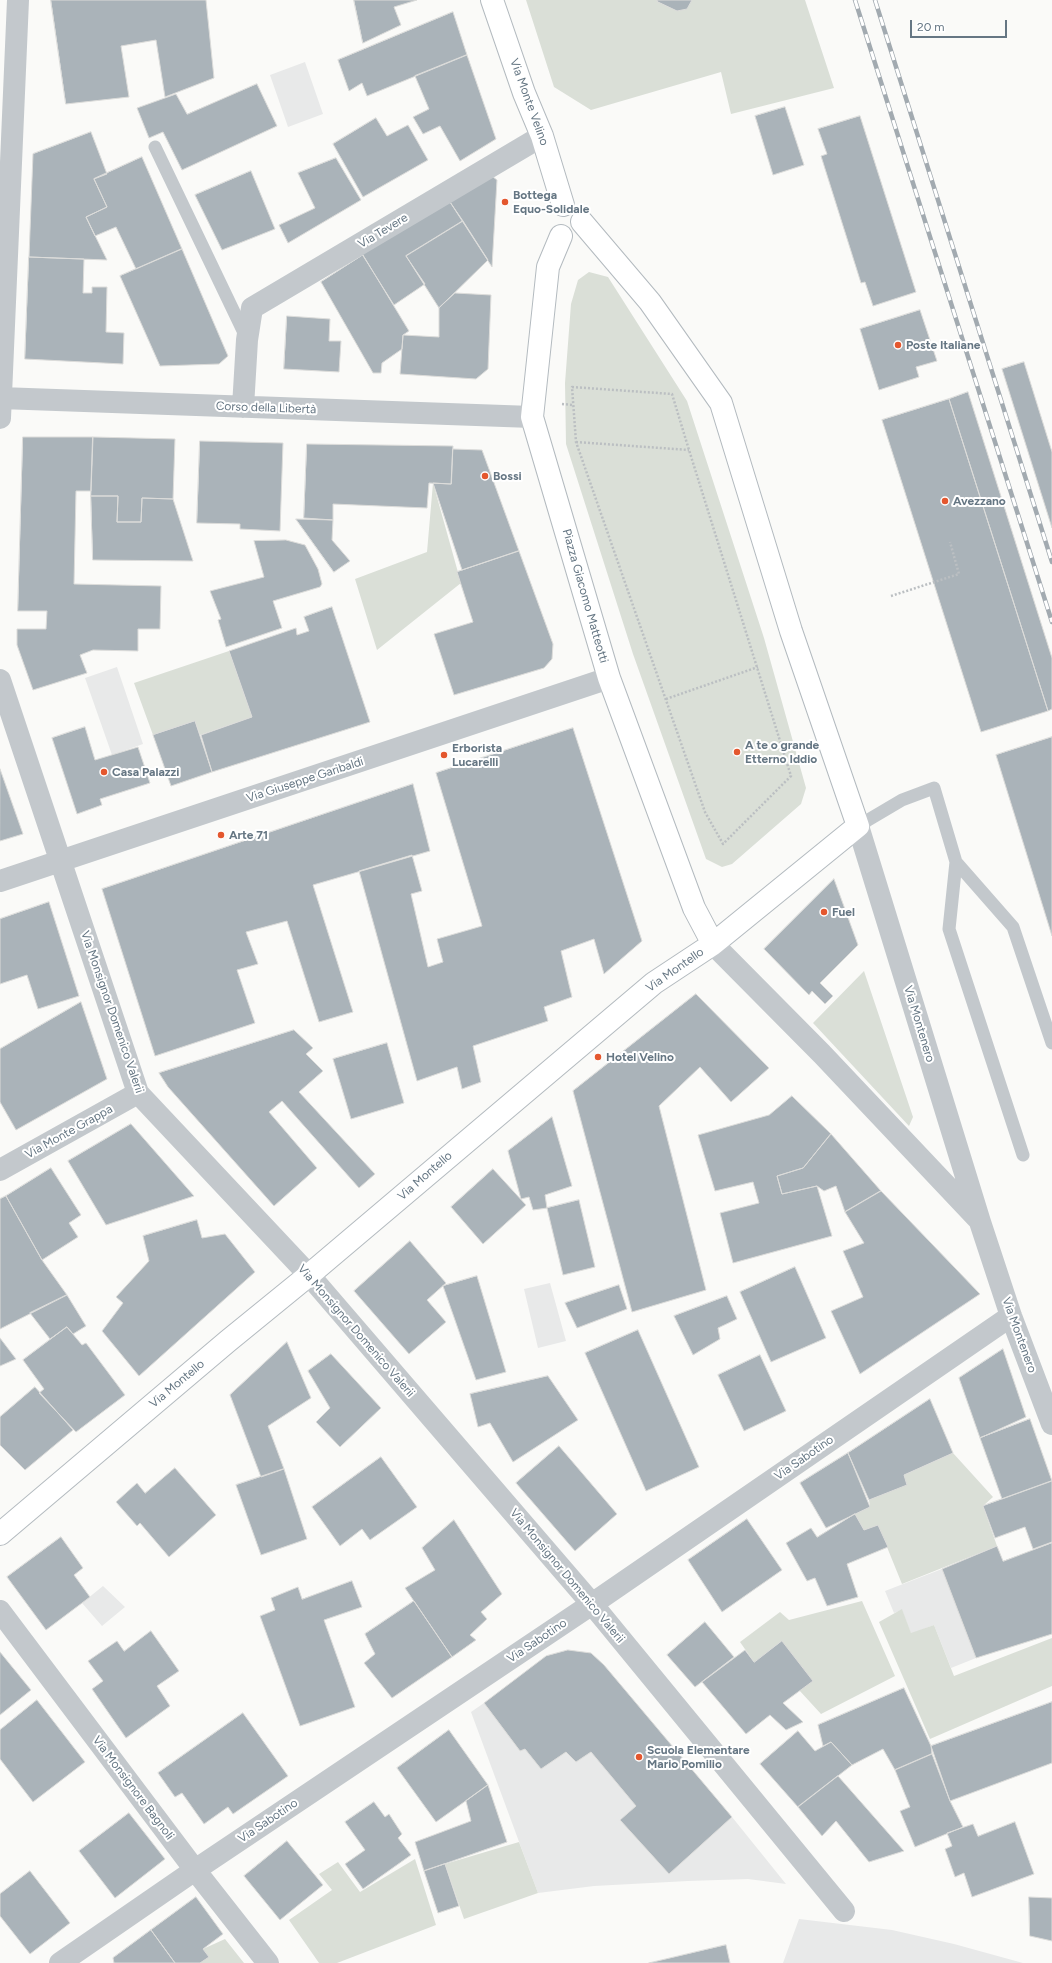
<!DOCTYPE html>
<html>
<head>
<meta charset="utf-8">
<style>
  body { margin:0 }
  #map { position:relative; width:1052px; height:1963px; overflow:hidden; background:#fafaf8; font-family:Figtree,sans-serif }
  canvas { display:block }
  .scale { position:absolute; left:910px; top:20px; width:97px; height:18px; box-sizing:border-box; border:2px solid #657683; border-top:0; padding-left:5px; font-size:12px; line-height:14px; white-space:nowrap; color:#657683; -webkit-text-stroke:3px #fff; paint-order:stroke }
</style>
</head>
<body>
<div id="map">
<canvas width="1052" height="1963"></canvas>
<div class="scale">20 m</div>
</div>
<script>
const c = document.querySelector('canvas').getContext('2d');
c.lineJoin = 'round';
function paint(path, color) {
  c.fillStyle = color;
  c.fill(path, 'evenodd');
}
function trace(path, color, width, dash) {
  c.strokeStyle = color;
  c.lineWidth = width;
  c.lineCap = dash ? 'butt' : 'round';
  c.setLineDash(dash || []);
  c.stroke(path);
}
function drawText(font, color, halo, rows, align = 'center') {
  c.font = font + ' Figtree,sans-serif';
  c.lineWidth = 4;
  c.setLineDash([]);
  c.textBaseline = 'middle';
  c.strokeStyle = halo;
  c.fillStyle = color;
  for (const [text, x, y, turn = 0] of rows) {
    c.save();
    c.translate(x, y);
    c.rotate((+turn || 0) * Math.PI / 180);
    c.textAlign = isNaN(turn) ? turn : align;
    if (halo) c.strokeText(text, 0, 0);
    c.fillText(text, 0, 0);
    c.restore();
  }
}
paint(new Path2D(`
  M305 62 323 114 288 127 270 75Z
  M117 667 143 744 112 755 85 678Z
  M550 1283 566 1341 538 1348 524 1289Z
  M942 1569 976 1658 951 1668 934 1625 911 1634 902 1610 894 1613 885 1591Z
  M103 1586 125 1607 102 1626 82 1603Z
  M484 1703 520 1751 525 1749 541 1769 566 1752 576 1762 591 1752 636 1806 620 1820 669 1874 732 1817 786 1884 748 1879 688 1881 594 1886 538 1893 471 1712Z
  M799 1919 892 1930 954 1944 1023 1963H783Z`), '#e8e9e9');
paint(new Path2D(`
  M526 0H657L658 2 677 11 692 0H805L834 88 731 114 721 72 591 110 554 87Z
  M589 272 608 277 687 401 764 638 806 788 801 804 732 864 722 867 706 859 633 654 566 444 565 383 571 304 578 280Z
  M433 483 461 583 377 650 355 579 427 552Z
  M229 651 252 717 200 735 195 721 153 735 134 683Z
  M864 971 913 1117 909 1126 813 1023Z
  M953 1453 993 1497 983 1506 997 1546 902 1584 878 1525 864 1530 855 1514 870 1507 869 1500 906 1485 904 1475Z
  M862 1601 895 1676 821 1714 799 1690 781 1642 754 1662 740 1642 780 1612 789 1620Z
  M902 1609 911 1633 934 1625 954 1676 1052 1638V1686L930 1739 879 1622Z
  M519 1842 538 1893 464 1919 445 1864Z
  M415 1859 436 1925 337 1963H319L289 1920 332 1890 319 1874 338 1862 360 1892Z
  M225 1939 244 1963H200L203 1949Z`), '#dadfd7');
const building = new Path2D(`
  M51 0H206L214 78 165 97 156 40 121 46 129 97 66 104Z
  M354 0H417L394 7 401 25 363 43Z
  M657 0H692L687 9 677 11 658 2Z
  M453 12 467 55 367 96 362 83 349 91 338 60Z
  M467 55 496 139 460 161 440 126 423 134 413 117 429 109 415 76Z
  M257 84 277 126 182 170 163 132 149 138 137 108 176 94 187 114Z
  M785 107 804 165 773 175 755 116Z
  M860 116 916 292 873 306 865 282 861 283 821 156 827 154 818 129Z
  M376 118 387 136 408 125 428 160 363 197 333 144Z
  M91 132 107 174 94 179 107 207 86 217 107 260 29 257 33 154Z
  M142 157 182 249 136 269 116 227 95 236 86 217 107 207 94 179Z
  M336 158 361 200 288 243 279 225 315 208 298 173Z
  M251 171 275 229 222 250 195 195Z
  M488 173 497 180 492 267 448 199Z
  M448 199 463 221 406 256 425 284 394 305 360 251Z
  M463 221 488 260 439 308 406 256Z
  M182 249 228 356 219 364 160 366 120 276Z
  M363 255 409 331 403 335 402 349 382 363 381 373H373L321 282Z
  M29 257 84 259 83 293H92V287H107L106 332 124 333 123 364 25 359Z
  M455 293 491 295 488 369 476 379 400 374 403 335 439 337V308Z
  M920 310 937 361 916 367 919 377 879 390 860 329Z
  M287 316 330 319 329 341H341L339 372 284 369Z
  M1024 362 1052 452V528L1002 369Z
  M968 392 1052 658V709L1048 711 949 399Z
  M949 399 1048 711 981 732 882 420Z
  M23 437H93L91 491H76L74 584 161 586 160 629H138V651L93 650 80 655 87 673 33 690 17 645V629H46L47 611H18Z
  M93 437 175 439 173 499 142 498 141 522H117L118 496H91Z
  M200 441 283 443 280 531 240 529V524L197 523Z
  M307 444 453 446 451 484 429 483 427 508 333 504V520L304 518Z
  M453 449 482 450 519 551 462 570 433 483 451 484Z
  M91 496H118L117 522H141L142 498 173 499 193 561 93 560Z
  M296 519 333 520 332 540 350 561 334 572Z
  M286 540 305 545 318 569 322 584 320 587 273 601 282 628 226 647 218 620 221 619 210 591 264 577 254 541Z
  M519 551 553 644 552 659 544 668 454 695 434 634 473 622 457 572Z
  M332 607 370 722 212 772 201 735 252 717 229 651 296 628 297 635 309 631 304 617Z
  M195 721 212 772 171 786 153 735Z
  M85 727 95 760 138 747 150 783 100 799 102 805 77 814 52 738Z
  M573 728 642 941 604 974 594 939 561 951 572 997 544 1007 548 1021 473 1046 481 1082 462 1089 457 1067 417 1081 359 871 412 855 422 891 411 894 428 967 443 962 437 939 482 926 436 773Z
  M1052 737V936L996 755Z
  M0 769 23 834 0 841Z
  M413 784 430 851 313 885 353 1012 319 1022 287 921 246 932 258 964 237 970 255 1023 155 1056 102 889Z
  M834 879 858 945 820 983 833 996 825 1004 812 991 809 995 764 949Z
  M49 902 79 996 38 1009 27 975 0 984V919Z
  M696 994 769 1068 731 1102 700 1067 659 1106 706 1290 632 1312 573 1091Z
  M81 1002 107 1079 16 1130 0 1102V1049Z
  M294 1030 313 1048 306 1054 323 1071 299 1092 375 1174 359 1188 282 1101 269 1112 317 1168 274 1206 168 1087 159 1073Z
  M387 1043 404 1103 351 1119 333 1059Z
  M792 1096 831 1134 803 1168 777 1176 782 1194 817 1186 832 1236 733 1263 720 1213 759 1203 753 1182 715 1191 698 1135 769 1115Z
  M552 1117 572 1186 545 1195 547 1208 533 1210 529 1197 521 1199 508 1151Z
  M131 1124 194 1196 106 1225 68 1161Z
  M831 1134 881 1191 845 1212 836 1186 824 1191 817 1186 782 1194 777 1176 803 1168Z
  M51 1168 81 1215 69 1223 78 1237 42 1260 6 1196Z
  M493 1169 526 1205 483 1244 451 1207Z
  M881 1191 980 1294 860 1374 831 1311 863 1297 843 1251 864 1243 845 1212Z
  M6 1196 42 1260 67 1295 0 1329V1199Z
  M579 1200 595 1267 563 1275 547 1208Z
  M197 1220 202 1238 225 1234 255 1272 139 1376 102 1331 123 1303 116 1297 149 1261 143 1236Z
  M410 1241 446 1283 427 1300 446 1322 409 1354 354 1291Z
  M795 1267 826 1338 771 1362 740 1292Z
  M477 1276 506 1372 476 1380 443 1286Z
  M619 1285 627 1309 577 1328 565 1303Z
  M67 1295 86 1326 73 1334 67 1327 50 1339 30 1313Z
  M727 1296 737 1319 718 1328 720 1339 693 1355 674 1316Z
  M67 1327 82 1345 86 1343 125 1395 76 1432 39 1393 44 1389 23 1360Z
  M638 1330 699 1467 646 1491 585 1353Z
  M0 1338 16 1359 0 1366Z
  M287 1342 311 1398 268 1426 284 1469 261 1477 230 1395Z
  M1003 1349 1026 1417 980 1438 959 1378Z
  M331 1354 381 1408 340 1447 316 1422 330 1408 308 1371Z
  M760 1355 786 1411 744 1431 718 1375Z
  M548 1376 578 1420 513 1462 490 1423 478 1427 470 1394Z
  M35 1387 73 1430 25 1470 0 1445V1417Z
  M930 1399 953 1453 904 1475 907 1485 869 1500 848 1453Z
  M1030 1419 1052 1481 1002 1499 980 1438Z
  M559 1446 617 1514 575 1551 516 1483Z
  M848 1453 870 1507 826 1528 800 1483Z
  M381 1457 417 1507 370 1540 362 1529 340 1546 312 1507Z
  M175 1468 216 1515 169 1557 140 1523 137 1526 116 1502 137 1483 145 1493Z
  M284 1469 307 1539 261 1555 236 1485Z
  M1052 1481V1542L1033 1549 1025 1527 995 1538 983 1506Z
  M855 1514 864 1530 878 1525 888 1547 847 1564 858 1597 827 1606 815 1578 807 1581 786 1543 811 1528 817 1537Z
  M747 1519 782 1570 722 1612 688 1560Z
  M454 1520 502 1594 481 1612 487 1619 470 1635 476 1640 452 1657 405 1588 435 1570 422 1548Z
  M61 1537 83 1568 74 1575 90 1597 46 1630 7 1577Z
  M1052 1543V1634L976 1658 942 1569 997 1546 1003 1561Z
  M352 1581 362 1607 324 1620 355 1707 300 1726 260 1616 275 1610 271 1598 298 1587 302 1599Z
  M414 1601 452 1657 392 1698 364 1663 375 1654 365 1634Z
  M705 1622 734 1657 695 1687 667 1655Z
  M151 1631 179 1671 157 1686 170 1706 126 1738 92 1689 103 1681 88 1661 117 1641 124 1651Z
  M782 1641 813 1681 783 1703 803 1722 786 1730 770 1715 746 1734 702 1682 745 1650 754 1662Z
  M568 1650 591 1653 604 1665 732 1817 669 1874 620 1820 636 1806 591 1752 576 1762 566 1752 541 1769 525 1749 520 1751 484 1703 546 1656Z
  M0 1652 31 1690 0 1715Z
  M904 1688 931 1746 932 1754 895 1770 883 1749 852 1765 831 1742 823 1746 818 1725Z
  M37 1700 85 1762 33 1802 0 1759V1730Z
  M1052 1702V1763L950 1801 931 1746Z
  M243 1713 288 1776 233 1814 228 1807 204 1824 182 1793 175 1797 158 1773Z
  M449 1730 488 1785 436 1822 397 1768Z
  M798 1731 815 1751 831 1742 852 1765 798 1807 760 1764Z
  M932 1754 950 1801 963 1827 915 1847 900 1811 910 1807 895 1770Z
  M838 1776 904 1851 869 1862 836 1821 822 1836 798 1807Z
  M488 1785 507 1842 424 1871 415 1842 471 1821 466 1801Z
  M374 1802 385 1817 389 1814 402 1834 398 1838 411 1855 363 1889 345 1864 365 1850 345 1822Z
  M129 1813 165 1859 115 1898 79 1851Z
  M1015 1822 1034 1874 972 1897 964 1873 955 1877 945 1849 952 1846 947 1833 973 1824 978 1836Z
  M287 1841 323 1885 280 1920 244 1876Z
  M445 1864 459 1906 438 1913 424 1871Z
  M30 1871 70 1923 30 1954 0 1916V1894Z
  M196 1897 223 1934 203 1949 209 1957 200 1963H175L151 1930Z
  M1029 1897 1052 1898V1941L1030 1936Z
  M151 1930 175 1963H114L113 1958Z
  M726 1945 730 1963H649Z`);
paint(building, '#aab3b9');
trace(building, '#dcdcda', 1);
const secondary = new Path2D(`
  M492 0 524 93 542 136 563 205
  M561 236 548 267 532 417 609 678 694 908 713 944
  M0 1534 228 1341 309 1275 654 983 713 944 858 826 791 631 721 403 650 302 582 222`);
trace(secondary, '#b3babf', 24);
trace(new Path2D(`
  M572 387 672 394 689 450 791 776 723 844 705 812 576 442Z
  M562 404 573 405
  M576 442 689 450
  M891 596 959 574 950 542
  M666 699 758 667`), '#bbbfc2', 2.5, [2, 2]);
trace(new Path2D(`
  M155 147 246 337
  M858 826 902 800 934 788 956 862 949 929 1023 1155
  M956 862 1013 927 1052 1043`), '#c3c8cc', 13);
trace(new Path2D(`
  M0 398 532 417
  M243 407 247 340 252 308 542 136
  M0 418 18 0
  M0 680 138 1093 309 1275 592 1604 844 1911
  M858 826 980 1222 1011 1316 1052 1424
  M0 881 609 678
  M713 944 822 1054 977 1218
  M0 1170 138 1093
  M0 1611 195 1870 268 1963
  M60 1963 195 1870 592 1604 1011 1316`), '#c3c8cc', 22);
trace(secondary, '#fff', 22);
const rail = new Path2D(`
  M855 0 1052 622
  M875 0 1052 562`);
trace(rail, '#a2aab0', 4.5);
trace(rail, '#fff', 3, [9]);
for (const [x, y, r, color] of [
  [505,202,4,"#e4572e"],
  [898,345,4,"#e4572e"],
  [485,476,4,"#e4572e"],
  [945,501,4,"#e4572e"],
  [737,752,4,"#e4572e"],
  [444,755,4,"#e4572e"],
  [104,772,4,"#e4572e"],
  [221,835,4,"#e4572e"],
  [824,912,4,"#e4572e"],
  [598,1057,4,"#e4572e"],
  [639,1757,4,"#e4572e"]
]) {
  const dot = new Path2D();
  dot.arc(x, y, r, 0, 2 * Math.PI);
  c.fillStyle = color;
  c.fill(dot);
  trace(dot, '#fff', 1.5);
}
drawText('12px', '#657683', '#fff', [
  ["Via Monte Velino",529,102,70],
  ["Via Tevere",383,231,-31],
  ["Corso della Libertà",266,408,2],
  ["Piazza Giacomo Matteotti",585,596,74],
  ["Via Giuseppe Garibaldi",305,780,-18],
  ["Via Montello",675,970,-35],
  ["Via Monsignor Domenico Valerii",112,1012,71],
  ["Via Montenero",919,1024,73],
  ["Via Monte Grappa",69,1132,-29],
  ["Via Montello",425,1176,-41],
  ["Via Monsignor Domenico Valerii",356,1331,49],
  ["Via Montenero",1019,1335,70],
  ["Via Montello",177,1384,-40],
  ["Via Sabotino",804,1458,-35],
  ["Via Monsignor Domenico Valerii",567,1576,50],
  ["Via Sabotino",537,1641,-34],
  ["Via Monsignore Bagnoli",133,1788,53],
  ["Via Sabotino",268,1821,-34]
]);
drawText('bold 12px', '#657683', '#fff', [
  ["Bottega",513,195],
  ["Equo-Solidale",513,209],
  ["Poste Italiane",906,345],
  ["Bossi",493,476],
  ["Avezzano",953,501],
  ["A te o grande",745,745],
  ["Etterno Iddio",745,759],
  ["Erborista",452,748],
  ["Lucarelli",452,762],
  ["Casa Palazzi",112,772],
  ["Arte 71",229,835],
  ["Fuel",832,912],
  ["Hotel Velino",606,1057],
  ["Scuola Elementare",647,1750],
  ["Mario Pomilio",647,1764]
], 'left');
</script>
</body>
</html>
